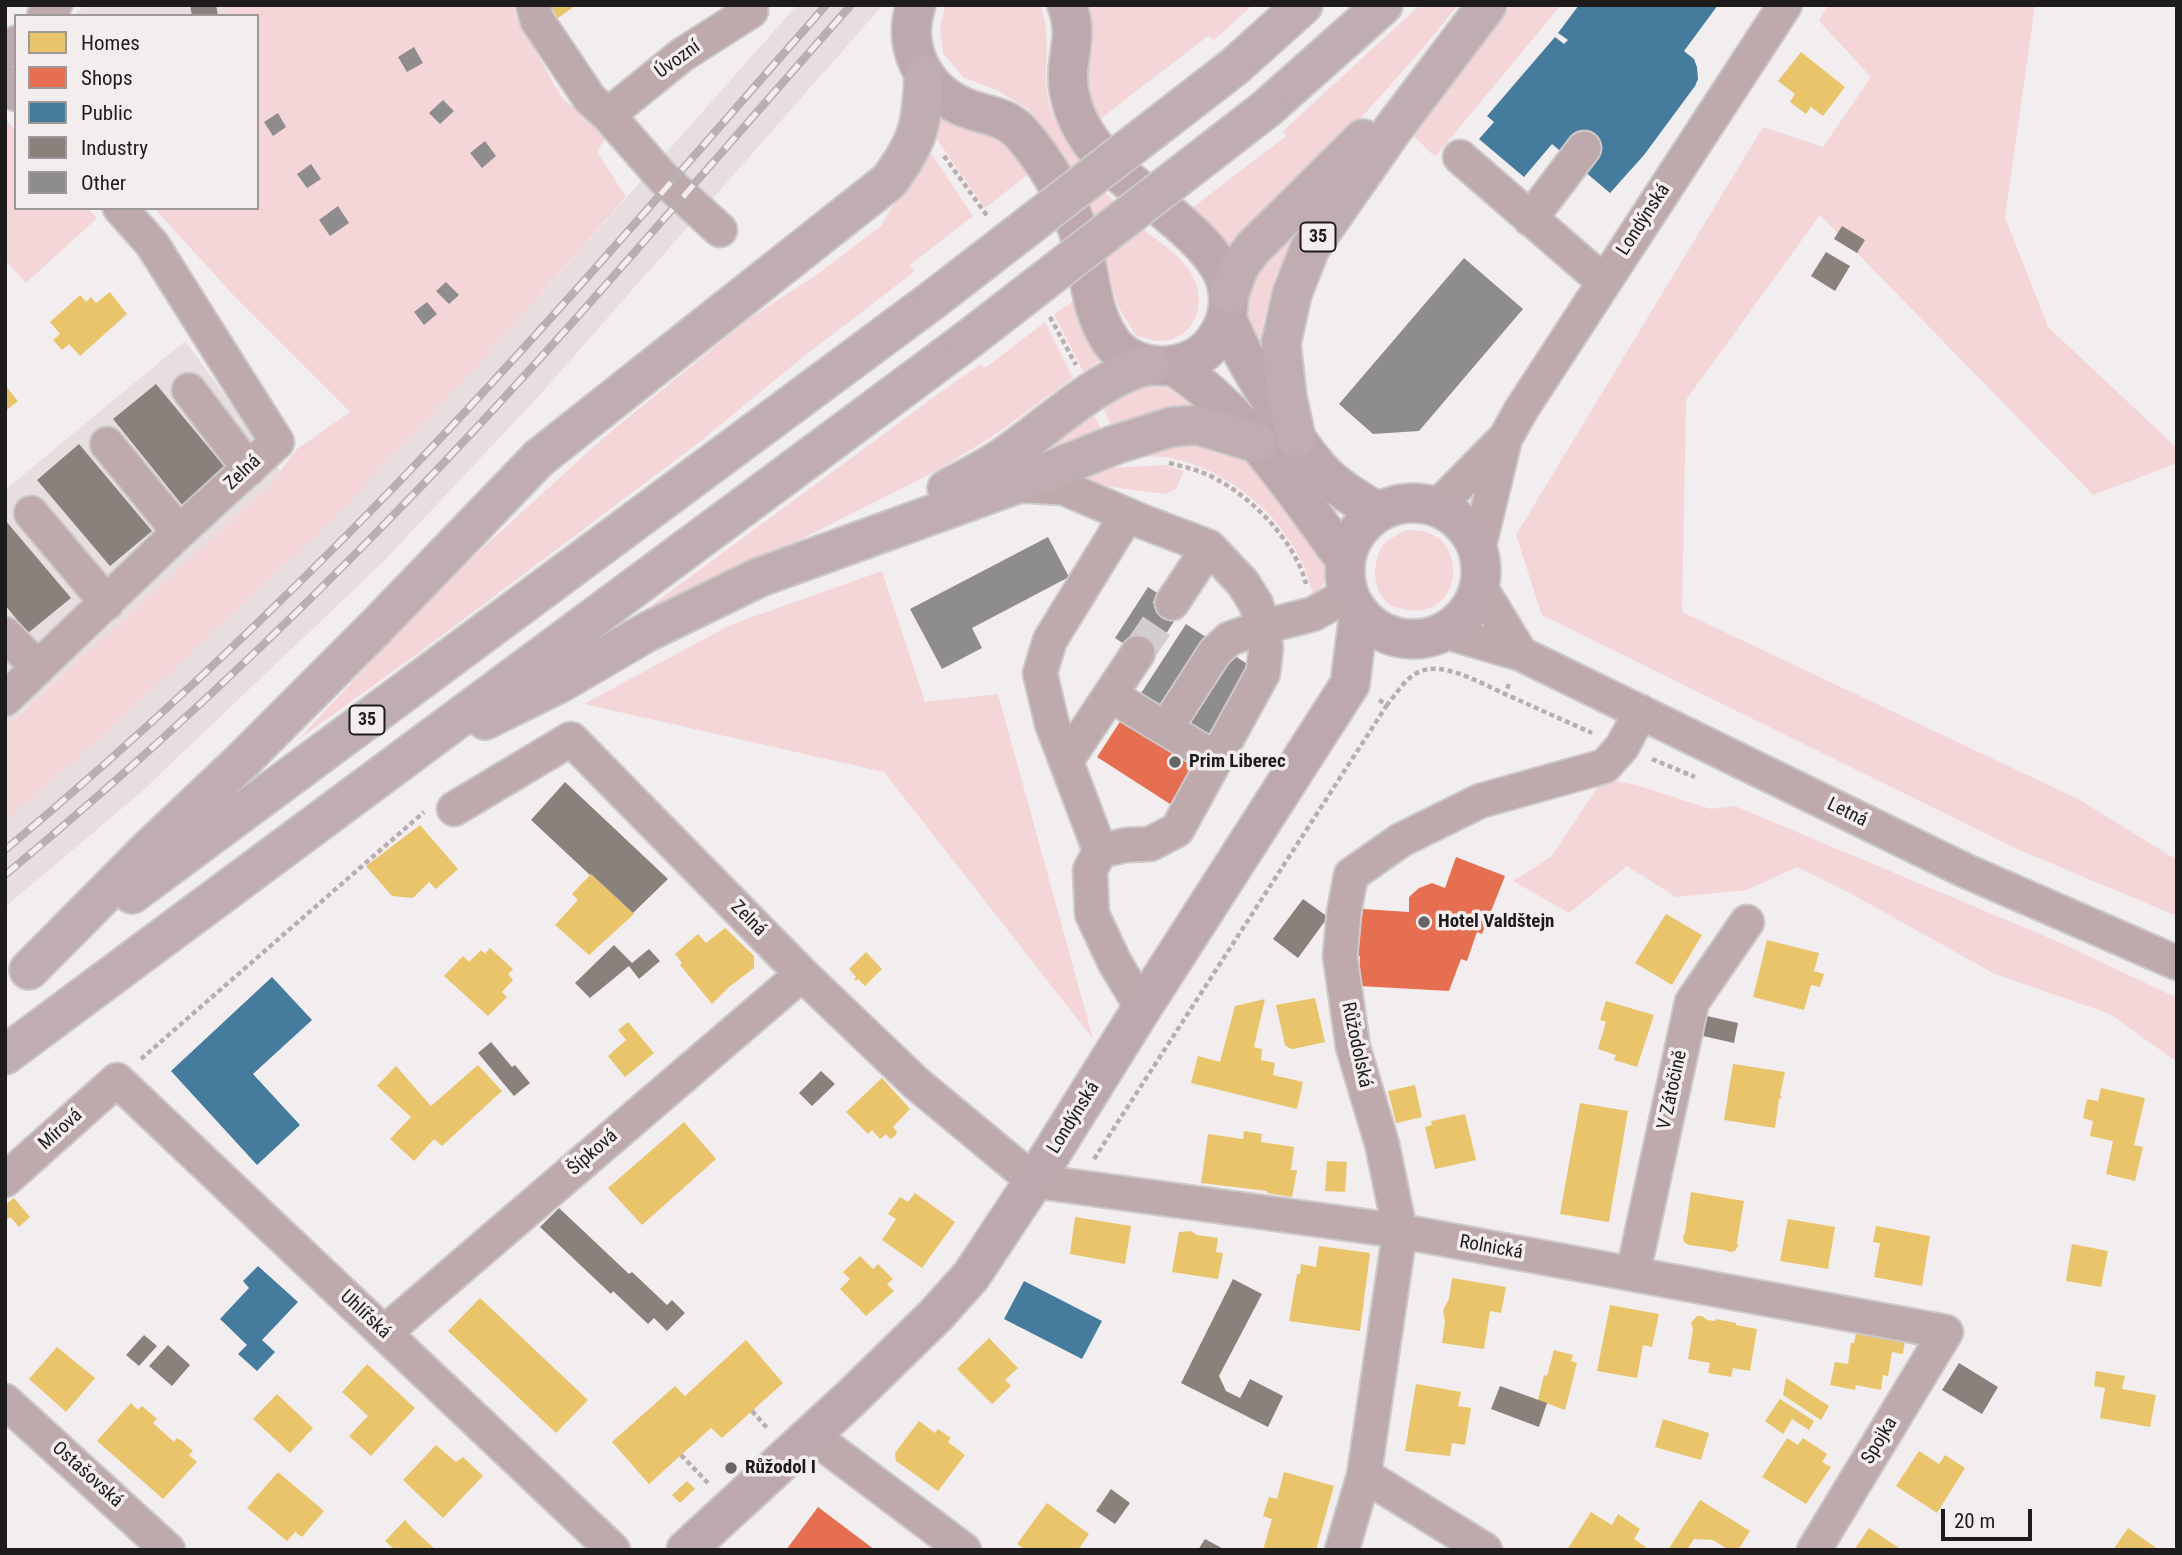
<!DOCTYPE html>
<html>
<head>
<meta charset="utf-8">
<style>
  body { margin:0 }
  #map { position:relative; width:2182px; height:1555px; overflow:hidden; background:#f2eeef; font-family:"Roboto Condensed",sans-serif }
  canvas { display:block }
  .frame { position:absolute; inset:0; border:7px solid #1d1b1b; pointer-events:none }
  .legend { position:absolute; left:14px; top:14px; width:245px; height:196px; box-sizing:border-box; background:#f3edee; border:2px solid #9d999a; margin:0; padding:9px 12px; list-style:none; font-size:21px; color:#1d1b1b }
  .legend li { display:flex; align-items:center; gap:14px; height:35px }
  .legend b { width:35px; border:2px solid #9d999a }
  .scale { position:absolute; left:1941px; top:1509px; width:91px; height:32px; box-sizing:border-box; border:4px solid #1d1b1b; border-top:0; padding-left:9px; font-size:21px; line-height:24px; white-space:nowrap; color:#1d1b1b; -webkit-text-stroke:5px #f3edee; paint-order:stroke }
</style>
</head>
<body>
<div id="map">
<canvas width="2182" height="1555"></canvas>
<div class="frame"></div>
<ul class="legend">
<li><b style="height:19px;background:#e9c46a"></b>Homes</li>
<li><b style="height:19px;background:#e76f51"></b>Shops</li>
<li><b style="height:19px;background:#457b9d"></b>Public</li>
<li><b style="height:19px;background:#8a817c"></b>Industry</li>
<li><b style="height:19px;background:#8e8c8d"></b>Other</li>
</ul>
<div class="scale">20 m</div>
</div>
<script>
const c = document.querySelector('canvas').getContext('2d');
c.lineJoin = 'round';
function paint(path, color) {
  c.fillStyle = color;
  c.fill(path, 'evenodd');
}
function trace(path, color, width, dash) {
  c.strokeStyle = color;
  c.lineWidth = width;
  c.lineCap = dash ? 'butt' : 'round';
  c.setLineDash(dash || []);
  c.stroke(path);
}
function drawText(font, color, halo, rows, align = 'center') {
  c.font = font + ' "Roboto Condensed",sans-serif';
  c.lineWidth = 7;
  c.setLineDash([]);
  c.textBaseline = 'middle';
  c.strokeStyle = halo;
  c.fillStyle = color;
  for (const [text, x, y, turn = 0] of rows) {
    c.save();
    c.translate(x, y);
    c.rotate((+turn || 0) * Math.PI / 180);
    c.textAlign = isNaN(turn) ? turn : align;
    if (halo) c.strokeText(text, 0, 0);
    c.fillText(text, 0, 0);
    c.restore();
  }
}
paint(new Path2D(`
  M85 5H225L228 16H73Z
  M797 5H883L538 397 382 563 139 794 5 907V820L95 743 335 517 489 353Z
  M185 341 280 471 267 488 5 728V490Z`), '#e8dee0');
paint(new Path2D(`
  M225 5H513L517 19 562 98 607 135 597 152 626 197 489 353 335 517 95 743 5 820V728L267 488 297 449 350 412 236 298 154 208H257V16H228Z
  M945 5H1040C1054 38 1040 77 1051 111 1054 119 1060 127 1064 135 1085 172 1111 201 1143 229 1162 245 1185 257 1195 281 1207 311 1190 342 1157 341 1150 340 1142 337 1136 336L1118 306 1105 263 1051 141 1028 109 998 91 963 77 943 53 940 29Z
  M1087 5H1253L1214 40 1208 36 1095 123 1083 78 1089 55 1092 20Z
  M1420 5H1458C1388 94 1309 173 1228 253L1183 215 1286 136 1283 131Z
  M1511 5H1561L1435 157 1414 136Z
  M1828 5H2035L2005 217 2048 327 2177 448V463L2093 495 1820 215 1686 400 1682 612 2078 799 2177 860V916L2017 849 1542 615 1516 535 1763 127 1823 147 1871 77 1819 21Z
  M936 108 1008 141 1031 172 985 208 938 141 929 137Z
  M5 119 16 130V208H87L97 218 26 283 5 260Z
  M922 151 932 155 973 216 910 265 914 272 803 357 697 444 431 644 299 739 443 584 601 440 750 318 815 276 881 226 905 185Z
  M1292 229 1300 235 1276 275 1264 320 1262 361 1242 306 1260 258Z
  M1080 297 1091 336 1100 360 1084 373 1054 314Z
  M1045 322 1073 378 996 434 938 470 742 569 633 619 938 394 981 364 985 368Z
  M1166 377 1202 407 1112 428 1100 400Z
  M1089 407 1103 432 1044 455 1038 447Z
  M1191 436 1248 457 1328 560 1329 577 1314 596C1310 585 1307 572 1301 561 1278 510 1220 465 1165 457 1151 456 1136 457 1122 457Z
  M1106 463 1111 468 1164 465 1184 471 1176 489 1165 494 1082 483 1080 473Z
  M1406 530C1411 530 1417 530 1422 531 1471 541 1460 623 1404 609 1399 608 1393 607 1389 604 1371 590 1372 562 1383 545 1388 539 1399 534 1406 530Z
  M882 571 925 702 998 694 1093 1039 884 772 584 704 730 625Z
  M1603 779 1636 785 1711 809 1735 806 2061 943 2177 998V1062L2110 1014 1995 974 1846 891 1797 867 1747 890 1676 897 1627 866 1569 913 1513 881 1551 857Z`), '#f4d5d8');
paint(new Path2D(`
  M550 5H576L558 18Z
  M1801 52 1845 87 1823 116 1811 107 1806 114 1790 102 1795 94 1778 81Z
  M110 292 127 314 80 356 69 344 62 350 53 340 60 334 50 322 80 295 86 302 91 297 96 303Z
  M5 385 18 401 5 411Z
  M420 825 458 869 436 889 429 882 413 898 392 896 366 866Z
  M591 874 634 914 589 955 555 925 578 900 572 894Z
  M1666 914 1702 935 1672 985 1635 963Z
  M725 928 754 956V968L729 987 712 1004 680 965 682 963 675 954 698 934 706 943Z
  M1767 940 1819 953 1814 971 1824 974 1820 987 1811 985 1804 1010 1753 997Z
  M490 948 513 969 508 974 513 980 502 992 507 997 488 1016 444 976 463 956 469 962 481 950 485 954Z
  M866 952 882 969 865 986 858 979 856 981 854 979 856 977 849 969Z
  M1315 998 1325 1042 1293 1049 1289 1048 1285 1045 1276 1005Z
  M1265 999 1254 1047 1262 1049 1261 1060 1275 1063 1273 1075 1303 1082 1297 1109 1191 1083 1198 1056 1220 1062 1235 1006Z
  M1606 1001 1654 1015 1637 1067 1614 1060 1616 1055 1598 1049 1606 1022 1600 1020Z
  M628 1022 654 1053 625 1077 608 1056 626 1040 618 1030Z
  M1733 1064 1785 1072 1780 1095 1782 1099 1779 1098 1775 1128 1724 1120Z
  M478 1065 502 1091 442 1146 434 1139 414 1161 390 1139 411 1117 377 1086 396 1066 431 1106Z
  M882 1078 910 1109 893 1127 897 1132 895 1136 890 1139 886 1134 880 1139 872 1130 868 1134 846 1112Z
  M1415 1085 1422 1117 1396 1123 1388 1091Z
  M2101 1088 2145 1098 2134 1145 2143 1147 2135 1181 2106 1174 2113 1141 2090 1136 2093 1121 2083 1118 2087 1099 2098 1101Z
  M1580 1103 1628 1111 1609 1222 1560 1214Z
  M1465 1114 1476 1160 1435 1169 1425 1127 1432 1125 1431 1121Z
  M684 1122 716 1159 642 1225 608 1188Z
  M1244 1131 1262 1134 1261 1142 1294 1147 1291 1170H1297L1292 1197 1267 1193V1191L1201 1183 1208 1134 1243 1139Z
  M1327 1161 1347 1162 1345 1192 1325 1191Z
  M1691 1192 1744 1201 1737 1242 1738 1246 1735 1251 1730 1252 1725 1250 1689 1245 1684 1242 1683 1237 1685 1233Z
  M915 1193 955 1222 922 1268 882 1240 896 1219 888 1214 900 1197 908 1202Z
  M14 1198 30 1217 19 1227 10 1217 5 1221V1205Z
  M1075 1217 1131 1226 1125 1264 1070 1254Z
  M1788 1219 1835 1227 1828 1269 1780 1261Z
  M1876 1226 1930 1236 1922 1286 1874 1277 1880 1243 1873 1242Z
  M1191 1231 1197 1235 1218 1238 1216 1252 1223 1253 1218 1279 1172 1272 1179 1232Z
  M2072 1244 2108 1251 2101 1287 2066 1281Z
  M1319 1246 1370 1253 1360 1331 1289 1321 1297 1274H1300L1301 1264 1316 1267Z
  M860 1256 873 1269 878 1264 893 1279 887 1284 894 1291 866 1316 840 1289 850 1279 843 1272Z
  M1452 1278 1506 1287 1501 1313 1490 1311 1484 1349 1442 1343 1445 1322 1443 1310 1449 1299Z
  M480 1298 588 1400 556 1433 448 1331Z
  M1610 1305 1659 1314 1652 1347 1643 1345 1637 1378 1597 1371Z
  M1697 1316H1702L1707 1320 1715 1321 1716 1319 1736 1323V1325L1757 1329 1750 1371 1733 1368 1731 1377 1708 1373 1710 1363 1688 1359 1693 1330 1691 1323Z
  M1856 1333 1877 1337V1334L1905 1339 1903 1354 1892 1352 1888 1376 1883 1375 1881 1390 1856 1385 1855 1390 1830 1385 1835 1362 1848 1364 1851 1343H1854Z
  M989 1338 1018 1368 1005 1380 1011 1386 992 1404 957 1369Z
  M746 1340 783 1383 722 1438 711 1428 649 1484 612 1442 675 1386 685 1396Z
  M57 1347 95 1378 66 1412 29 1379Z
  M1554 1350 1573 1355 1571 1361 1577 1363 1565 1410 1538 1400 1544 1375 1547 1376Z
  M367 1364 415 1408 371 1456 349 1436 368 1416 342 1392Z
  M2096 1371 2125 1376 2122 1389 2156 1395 2150 1427 2100 1418 2105 1388 2094 1386Z
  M1786 1378 1829 1406 1821 1420 1783 1395Z
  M1416 1384 1461 1392 1458 1406 1471 1408 1465 1445 1452 1443 1450 1456 1405 1451Z
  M277 1394 313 1428 290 1453 253 1419Z
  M1780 1399 1814 1421 1809 1430 1792 1419 1783 1434 1765 1421Z
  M131 1403 138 1410 142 1406 157 1419 153 1423 174 1442 177 1438 182 1441 193 1451 189 1455 197 1462 163 1499 97 1441Z
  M1663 1419 1709 1433 1701 1460 1655 1447Z
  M919 1421 935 1433 938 1429 951 1438 948 1442 965 1455 938 1491 896 1461 895 1453Z
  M1787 1438 1798 1445 1803 1438 1827 1454 1822 1462 1831 1467 1806 1504 1762 1477Z
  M436 1445 456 1462 463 1457 483 1476 443 1518 403 1480Z
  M1919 1451 1939 1464 1945 1455 1965 1468 1937 1513 1896 1486Z
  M278 1472 324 1511 302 1537 295 1532 287 1541 247 1508Z
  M1284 1472 1334 1486 1316 1550H1263L1272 1519 1263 1516 1269 1497 1277 1499Z
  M687 1481 695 1489 680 1503 672 1495Z
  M1700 1500 1750 1531 1738 1550H1729L1713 1540 1694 1539 1687 1550H1668Z
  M1047 1503 1089 1534 1078 1550H1025L1017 1544Z
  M1591 1512 1612 1525 1618 1514 1640 1529 1634 1539 1646 1547 1644 1550H1567Z
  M405 1520 413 1529 436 1550H395L385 1541Z
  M1869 1528 1902 1550H1854Z
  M2128 1528 2159 1550H2113Z`), '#e9c46a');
paint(new Path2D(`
  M1123 717 1196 764 1170 804 1097 757Z
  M1456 857 1505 876 1482 934 1477 932 1467 961 1461 959 1449 991 1359 986 1360 956H1358L1363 909 1409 912V897L1419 888 1432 883 1445 888Z
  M818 1507 875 1550H786Z`), '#e76f51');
paint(new Path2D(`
  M1579 5H1718L1684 51 1694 59 1697 67 1698 79 1695 86 1644 155 1610 193 1552 144 1524 177 1479 139 1494 122 1487 116 1555 37 1564 44 1568 40 1558 33Z
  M272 977 312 1020 253 1074 300 1125 257 1165 171 1071Z
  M258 1266 298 1302 262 1340 275 1352 257 1371 238 1354 247 1345 220 1319 249 1288 243 1281Z
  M1024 1281 1102 1321 1082 1359 1004 1319Z`), '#457b9d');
paint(new Path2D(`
  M190 5H216L218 16H192Z
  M1842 226 1865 240 1857 253 1834 239Z
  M1826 252 1850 266 1835 291 1811 276Z
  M156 384 228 471 183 506 113 419Z
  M79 444 152 531 110 566 37 480Z
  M5 520 71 598 28 633 5 605Z
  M565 782 668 879 633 913 591 874 590 875 531 820Z
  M1303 899 1328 917 1298 958 1273 939Z
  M614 945 632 963 649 949 660 961 639 979 629 966 590 998 575 983Z
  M1707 1016 1738 1023 1734 1043 1703 1036Z
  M491 1042 512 1067 515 1065 530 1083 514 1096 478 1053Z
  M821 1071 835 1084 812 1106 799 1093Z
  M559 1208 629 1274 632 1272 667 1305 672 1300 685 1313 667 1331 654 1318 648 1324 613 1291 611 1294 540 1227Z
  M1233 1279 1262 1294 1219 1376 1226 1391 1240 1398 1250 1379 1283 1396 1268 1427 1181 1383Z
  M144 1335 157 1346 139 1366 126 1355Z
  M168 1345 190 1365 172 1386 149 1366Z
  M1959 1363 1998 1387 1982 1414 1942 1390Z
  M1500 1386 1547 1403 1539 1427 1491 1409Z
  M1111 1489 1130 1503 1115 1524 1096 1511Z
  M1205 1539 1218 1546 1225 1550H1198Z`), '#8a817c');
paint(new Path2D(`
  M414 47 423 63 407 72 398 57Z
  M443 100 454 111 440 124 429 113Z
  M278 113 286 127 273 136 264 122Z
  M485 141 496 156 482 168 470 153Z
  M311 164 321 179 307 188 297 174Z
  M338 206 349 223 330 236 319 220Z
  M1464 258 1523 309 1419 431 1373 434 1339 404Z
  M446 282 459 295 449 304 436 291Z
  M427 302 437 314 424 325 414 312Z
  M1048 537 1069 577 972 628 982 648 942 669 910 609Z
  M1148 587 1182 609 1149 660 1115 638Z
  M1186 624 1255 669 1194 763 1125 718Z`), '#8e8c8d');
trace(new Path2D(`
  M1138 653 1172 603`), '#d2cecf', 33, [33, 17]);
const minor = new Path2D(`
  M533 5 537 20 590 99 608 115 682 55 751 11
  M44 16 55 5
  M5 52 16 43
  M5 82 16 94
  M608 115 663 178 720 230
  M1460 157 1604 282
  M1530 219 1584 148
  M189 390 249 469
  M107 444 179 532
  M1014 485 1064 488 1141 521 1209 547 1243 583 1256 604 1263 627 1266 648 1263 673 1177 830 1150 844 1126 845 1100 851 1090 870 1092 914 1115 963 1142 1008
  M1437 507 1506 437 1521 410 1785 5
  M31 513 107 603
  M1478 550 1505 439
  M1480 587 1521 654
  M1172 603 1209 547
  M1446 632 1521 654 1966 871 2177 963
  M5 634 38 668
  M1110 695 1216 759
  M5 699 179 532 277 442 152 244 120 208
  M1166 728 1215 652 1229 639 1263 627 1313 614 1349 594
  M1066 761 1138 653
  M454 809 571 739 802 974 916 1083 1034 1181 1400 1231 1946 1332 1814 1550
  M1100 851 1052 724 1040 673 1050 640 1127 515
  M5 1180 117 1080 613 1550
  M1633 1273 1692 1002 1747 922
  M384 1333 802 974
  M5 1401 168 1550
  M811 1435 964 1550
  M1364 1475 1485 1550
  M1342 1550 1364 1475 1400 1231 1382 1144 1353 1047 1340 956 1344 912 1351 875 1401 840 1480 801 1605 766 1622 747 1641 712`);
const major = new Path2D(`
  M916 5C902 45 922 88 961 106 982 116 1005 114 1022 134 1048 164 1069 202 1081 239 1090 273 1090 310 1110 340 1133 375 1192 374 1215 340 1227 324 1231 305 1227 286 1217 237 1128 190 1097 150 1077 125 1064 94 1069 62 1072 40 1075 27 1067 5
  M1227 318C1241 355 1261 385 1282 418 1295 437 1308 458 1325 475 1340 490 1360 501 1378 512
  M1174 366C1246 413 1294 492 1345 559
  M1345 571a68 68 0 1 1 136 0a68 68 0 1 1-136 0Z
  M686 1550 850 1399 936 1315 971 1276 1034 1181 1142 1008 1350 684 1359 614`);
const highway = new Path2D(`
  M1234 67 1303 5
  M1266 109 1383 5
  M1229 294 1239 267 1252 249 1363 139
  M1296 438 1287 397 1281 344 1292 294 1310 248 1393 129 1487 5
  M947 489C966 479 986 469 1004 457 1045 429 1102 374 1150 365
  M485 720 560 683 647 632 760 577 1014 485 1114 445 1171 427 1197 425 1257 443
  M132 894 934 299
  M29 970 149 849 242 761 377 626 539 458 889 181C919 141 922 124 924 74
  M5 1055 965 342`);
trace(minor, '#cbc9c9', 37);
trace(major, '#cbc9c9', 42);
trace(highway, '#cbc9c9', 42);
trace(new Path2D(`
  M944 156 988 217
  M1050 317 1076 365
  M1169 463C1180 466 1191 468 1201 472 1244 488 1295 539 1306 584
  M1509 684 1505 694 1592 733
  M1379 700 1387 705C1396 694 1404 680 1417 673 1441 659 1482 684 1505 694
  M1652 759 1695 777
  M141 1059 424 812
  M1094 1159 1387 705
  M752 1411 768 1429
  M681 1455 708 1483`), '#b9adae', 4.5, [5, 3.5]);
trace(minor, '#bea9ac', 33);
trace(major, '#bda8ad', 38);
trace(highway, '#bfadb1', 38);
const rail = new Path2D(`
  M5 850C141 736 271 614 395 486 544 331 684 167 826 5
  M5 875C146 758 280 633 407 501 561 342 704 171 851 5`);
trace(rail, '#baaeb0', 8);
trace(rail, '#f3edee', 5, [16]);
const highwayBridge = new Path2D(`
  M934 299 1234 67
  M965 342 1266 109`);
trace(highwayBridge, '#cbc9c9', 42, []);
trace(highwayBridge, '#bfadb1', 38);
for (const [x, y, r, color] of [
  [1175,762,7,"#686565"],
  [1424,922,7,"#686565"],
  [731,1468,7,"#686565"]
]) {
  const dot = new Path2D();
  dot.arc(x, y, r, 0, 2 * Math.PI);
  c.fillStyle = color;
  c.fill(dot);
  trace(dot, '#f3edee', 2.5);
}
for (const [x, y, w] of [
  [1318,237,35],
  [367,720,35]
]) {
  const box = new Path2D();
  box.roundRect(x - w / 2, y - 14.5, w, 29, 5);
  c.fillStyle = '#f3edee';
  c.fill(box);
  trace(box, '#1d1b1b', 2);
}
drawText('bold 18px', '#1d1b1b', null, [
  ["35",1318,237],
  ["35",367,720]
]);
drawText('19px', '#1d1b1b', '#f3edee', [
  ["Úvozní",678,60,-36],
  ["Londýnská",1644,220,-57],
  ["Zelná",243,473,-43],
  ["Letná",1847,813,26],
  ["Zelná",748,919,45],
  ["Růžodolská",1356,1045,78],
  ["V Zátočině",1673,1090,-78],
  ["Londýnská",1074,1118,-58],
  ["Mírová",61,1130,-42],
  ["Šípková",593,1153,-41],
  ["Rolnická",1491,1248,10],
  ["Uhlířská",365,1315,43],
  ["Spojka",1880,1441,-59],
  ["Ostašovská",87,1475,42]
]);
drawText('bold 19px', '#1d1b1b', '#f3edee', [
  ["Prim Liberec",1189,762],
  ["Hotel Valdštejn",1438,922],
  ["Růžodol I",745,1468]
], 'left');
</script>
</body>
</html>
